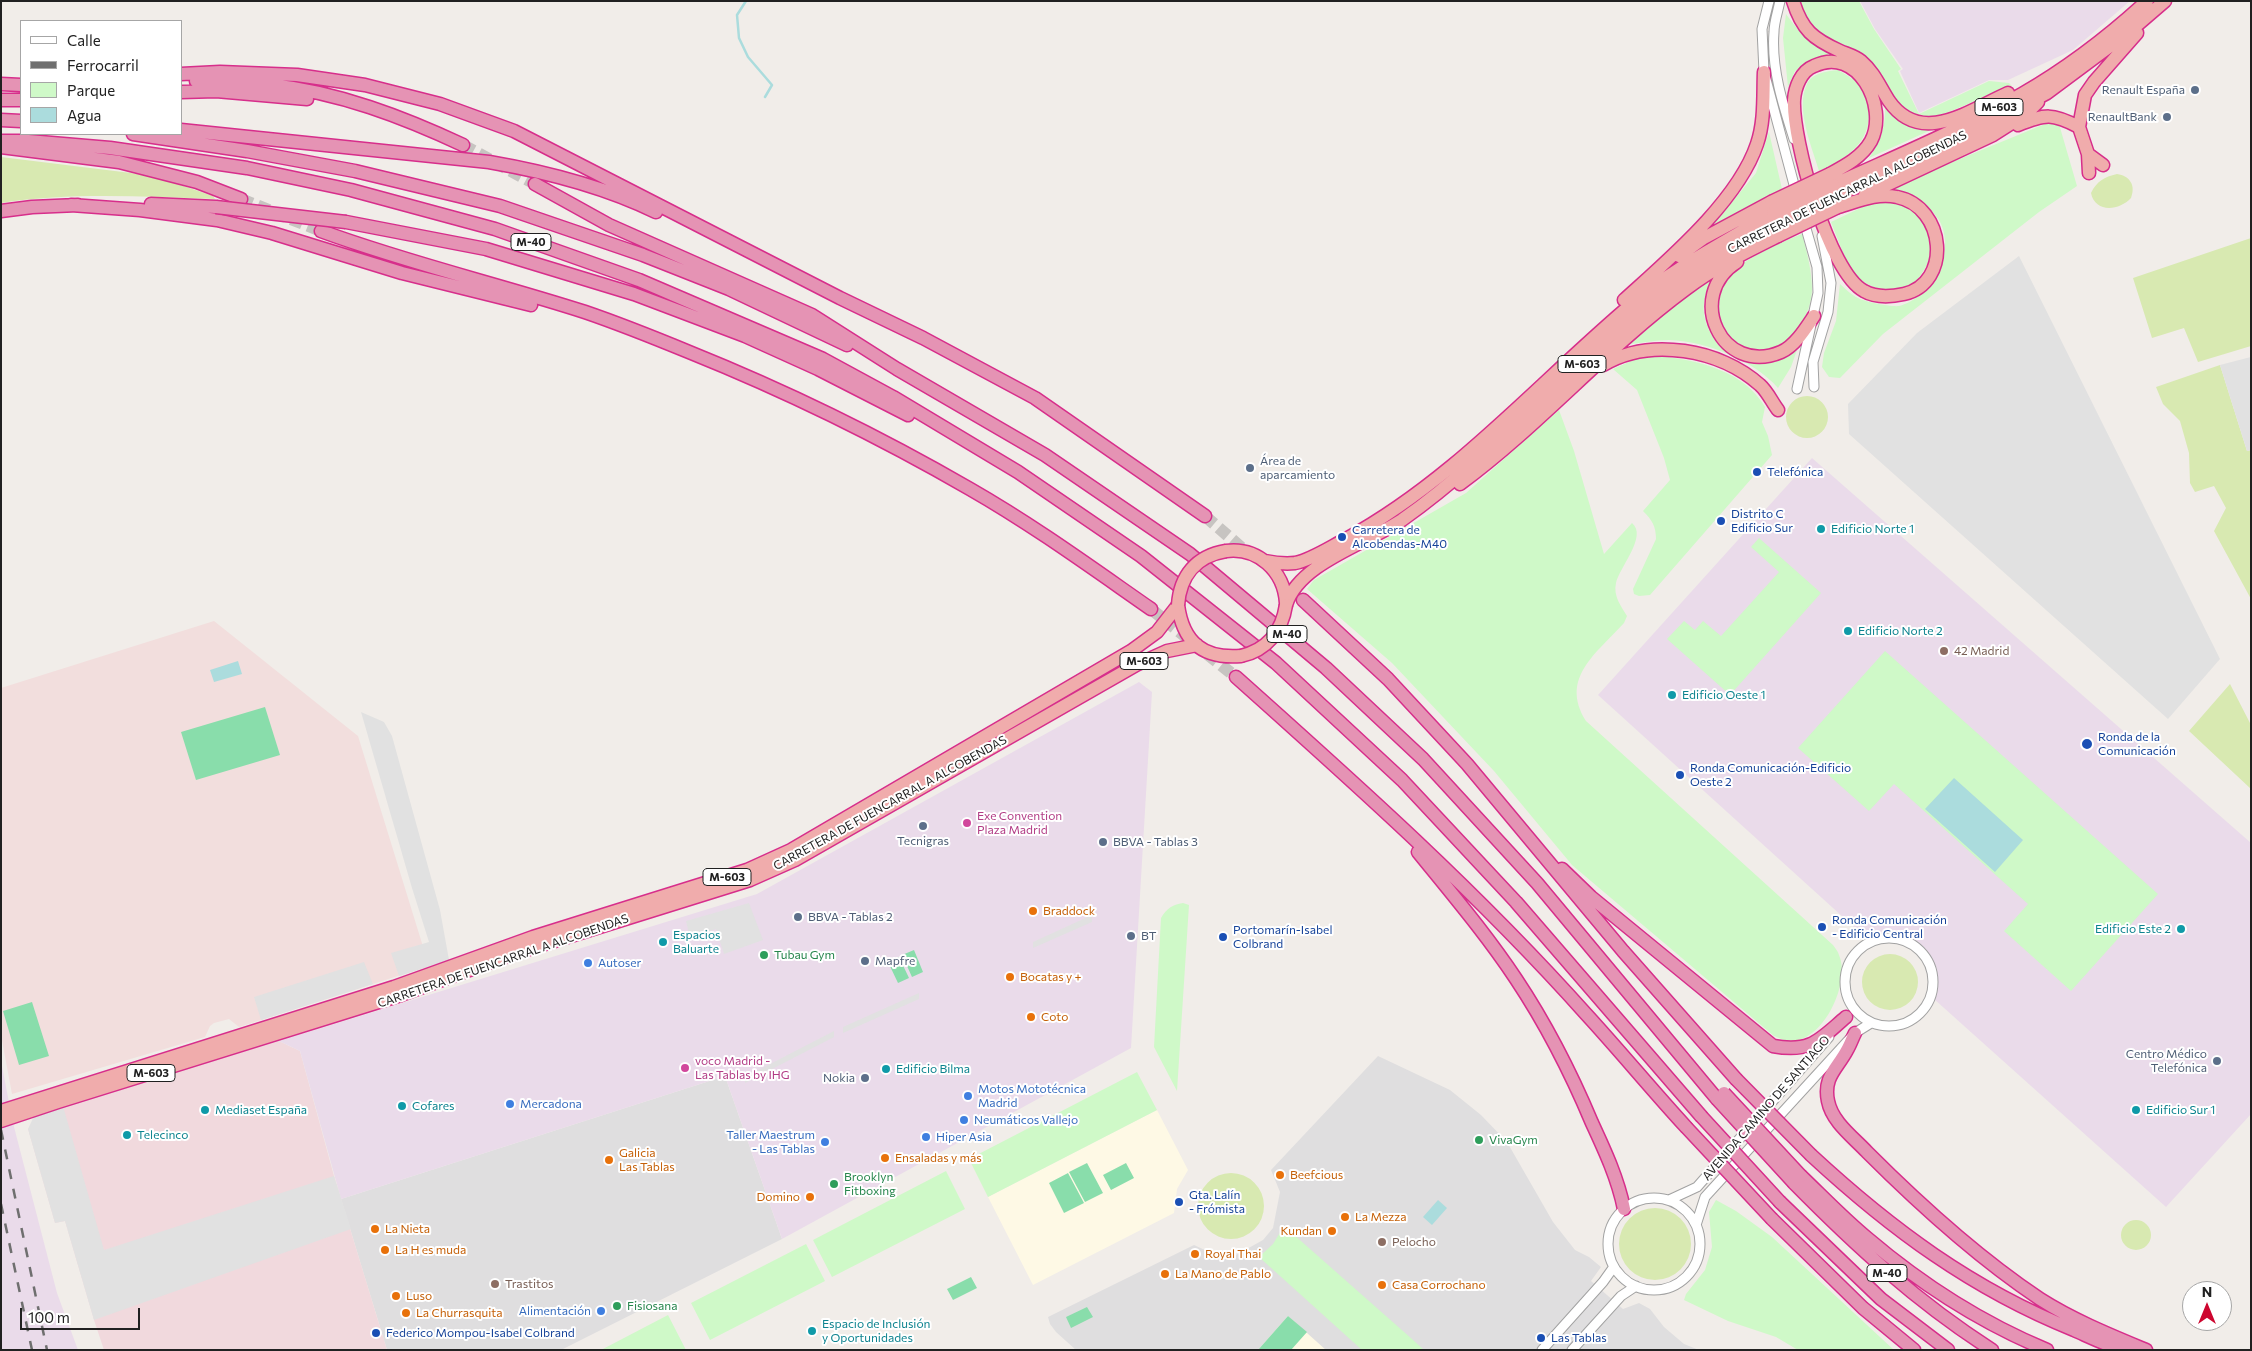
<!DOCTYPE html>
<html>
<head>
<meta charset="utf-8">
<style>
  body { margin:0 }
  #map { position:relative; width:2252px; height:1351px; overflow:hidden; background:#f1ede9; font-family:Commissioner,sans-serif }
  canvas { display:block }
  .frame { position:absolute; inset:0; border:2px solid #212121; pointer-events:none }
  .legend { position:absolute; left:20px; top:20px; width:162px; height:115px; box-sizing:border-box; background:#fff; border:1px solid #a6a6a6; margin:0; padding:6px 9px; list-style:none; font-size:15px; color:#212121 }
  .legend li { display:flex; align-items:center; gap:10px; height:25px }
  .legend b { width:25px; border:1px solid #a6a6a6 }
  .north { position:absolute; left:2182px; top:1281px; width:50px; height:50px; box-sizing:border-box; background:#fff; border:1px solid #a6a6a6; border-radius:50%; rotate:0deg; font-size:14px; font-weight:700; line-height:20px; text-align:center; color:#212121 }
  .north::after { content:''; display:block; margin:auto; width:18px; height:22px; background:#cd062f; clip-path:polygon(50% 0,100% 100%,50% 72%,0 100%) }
  .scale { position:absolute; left:20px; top:1308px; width:120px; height:22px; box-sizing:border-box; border:2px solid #212121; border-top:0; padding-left:6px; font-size:15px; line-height:18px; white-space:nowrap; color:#212121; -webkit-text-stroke:4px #fff; paint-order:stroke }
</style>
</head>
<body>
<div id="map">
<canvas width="2252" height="1351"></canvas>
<div class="frame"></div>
<ul class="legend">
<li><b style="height:6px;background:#fff"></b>Calle</li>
<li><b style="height:6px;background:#6f6f6f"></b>Ferrocarril</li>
<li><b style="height:14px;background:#cff9c8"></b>Parque</li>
<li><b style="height:14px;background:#abdcdd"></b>Agua</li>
</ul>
<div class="north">N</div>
<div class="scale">100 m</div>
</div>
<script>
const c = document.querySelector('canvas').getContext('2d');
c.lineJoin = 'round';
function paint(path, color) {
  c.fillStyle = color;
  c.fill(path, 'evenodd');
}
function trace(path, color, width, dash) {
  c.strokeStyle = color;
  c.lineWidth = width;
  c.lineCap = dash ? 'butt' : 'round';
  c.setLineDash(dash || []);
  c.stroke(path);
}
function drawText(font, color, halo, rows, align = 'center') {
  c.font = font + ' Commissioner,sans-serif';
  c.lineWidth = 4;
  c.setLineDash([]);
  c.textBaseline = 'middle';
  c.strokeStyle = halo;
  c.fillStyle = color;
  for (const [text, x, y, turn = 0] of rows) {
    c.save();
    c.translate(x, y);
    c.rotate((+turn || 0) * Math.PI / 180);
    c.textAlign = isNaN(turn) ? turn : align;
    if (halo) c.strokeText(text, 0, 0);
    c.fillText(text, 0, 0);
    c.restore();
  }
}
paint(new Path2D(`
  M1378 1056 1450 1090 1481 1115 1507 1142 1553 1222 1575 1250 1589 1257 1601 1267 1591 1281 1623 1309 1639 1303 1650 1309 1664 1327 1684 1344 1699 1350H1076L1056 1332 1050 1324 1048 1317 1194 1245 1222 1258 1236 1255 1263 1240 1273 1228 1280 1192 1271 1170Z
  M725 1076 782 1239 561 1350H387L341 1199Z`), '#dfdedf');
paint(new Path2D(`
  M279 1041 300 1051 334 1176 387 1350H104L94 1320 65 1221 55 1223 28 1129 63 1106Z`), '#f1d9dd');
paint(new Path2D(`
  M1860 1H2130L2073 50 2008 80H1989L1919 113 1900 71 1903 69 1875 29Z
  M1812 458 2251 843V1114L2166 1207 1934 999 1932 969 1910 942 1890 934 1865 937 1598 695Z
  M1139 682 1152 692 1131 1048 782 1239 725 1076 341 1199 300 1051 279 1041 757 894Z
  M1 1061 13 1123 57 1293 78 1350H1Z`), '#eadbea');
paint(new Path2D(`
  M1157 1110 1188 1170 1177 1189 1174 1213 1033 1285 988 1197Z
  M1288 1316 1326 1350H1258Z`), '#fef9e5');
paint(new Path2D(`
  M214 621 358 736 429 966 239 1027 229 1019 214 1023 210 1026 205 1037 12 1094 1 1035V688Z`), '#f2dedd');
paint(new Path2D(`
  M1 157 131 173 163 179 213 196 215 199C144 197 72 192 1 203Z
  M2117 174C2130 176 2136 185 2131 198 2119 211 2095 213 2091 193 2097 181 2104 177 2117 174Z
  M2251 238V346L2198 362 2184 328 2152 338 2133 278Z
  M2220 365 2247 451 2251 450V599L2214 531 2226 508 2214 486 2195 492 2190 483 2189 453 2180 421 2163 404 2156 387Z
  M1786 417a21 21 0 1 1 42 0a21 21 0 1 1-42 0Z
  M2230 684 2251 725V789L2189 731Z
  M1862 982a28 28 0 1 1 56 0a28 28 0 1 1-56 0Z
  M1198 1206a33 33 0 1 1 66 0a33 33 0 1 1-66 0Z
  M1619 1244a36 36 0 1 1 72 0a36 36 0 1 1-72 0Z
  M2121 1235a15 15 0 1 1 30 0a15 15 0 1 1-30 0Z`), '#d8e9b1');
paint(new Path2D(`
  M1798 1H1859L1874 29 1901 69 1898 71 1919 114 1989 81 2009 83 2012 86 1929 120 1912 117 1808 24Z
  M1786 14C1800 33 1809 44 1831 54L1819 57 1795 71 1788 87 1783 38Z
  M1838 70C1857 81 1867 87 1869 110 1871 143 1846 159 1819 171 1812 147 1795 108 1807 84 1812 73 1828 71 1838 70Z
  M1885 105C1899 121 1911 127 1931 130L1869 158C1881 141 1886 126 1885 105Z
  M2045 124H2059L2077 186 2039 212 1883 334 1840 378 1829 377 1822 367 1824 353 1836 321 1840 284C1845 288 1851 295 1858 298 1865 302 1891 307 1899 306 1932 298 1957 251 1939 220 1927 202 1909 193 1889 188Z
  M1769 132 1782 189 1706 230 1733 201 1756 173Z
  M1873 202H1895L1915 210 1929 229 1932 257 1917 281 1906 288 1891 292 1876 288 1859 280 1847 263 1831 222Z
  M1802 234C1807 252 1812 271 1812 290 1811 317 1791 347 1763 350 1744 353 1721 336 1717 317 1717 314 1718 309 1718 306 1718 295 1723 280 1732 272 1746 258 1783 241 1802 234Z
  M1713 277C1708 289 1702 301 1704 314 1708 343 1739 369 1769 363 1780 361 1788 356 1797 350L1791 367 1778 388C1753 360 1706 341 1669 340 1656 340 1642 343 1630 344L1663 315Z
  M1661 356C1700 361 1744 371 1765 407L1762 422 1768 436 1772 455 1650 595 1639 596 1634 594 1633 589 1656 539C1656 526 1652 520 1643 511L1670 480 1664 458 1637 390 1613 369 1636 359Z
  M1559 410 1574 451 1604 554 1632 523C1648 536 1619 568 1616 583 1613 596 1621 606 1627 616L1624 623C1597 653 1559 678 1586 721L1833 945C1835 948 1838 951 1839 955 1851 983 1823 1044 1788 1041 1784 1041 1778 1037 1774 1036L1572 865 1494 771 1392 663 1307 589 1314 580 1466 493Z
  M1759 538 1821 593 1730 695 1667 639 1684 621 1695 630 1703 621 1721 636 1779 572 1751 547Z
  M1885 651 2158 894 2071 991 2004 931 2028 904 1894 784 1869 811 1798 748Z
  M1183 903 1189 905 1177 1091 1154 1047 1161 918C1167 908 1172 905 1183 903Z
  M1137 1072 1157 1110 988 1197 969 1159Z
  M946 1171 965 1209 832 1277 813 1240Z
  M1716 1200 1736 1211 1772 1237 1894 1350H1798L1776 1337 1728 1321 1684 1300 1686 1294 1705 1270 1712 1247 1709 1212Z
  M1284 1226 1412 1339 1424 1350H1362L1259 1257 1273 1244Z
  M806 1244 825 1281 710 1340 691 1303Z
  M668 1315 686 1350H601Z`), '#cff9c8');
paint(new Path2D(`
  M265 707 280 755 196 780 181 732Z
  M914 950 923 972 912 977 902 955Z
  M899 957 909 978 898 983 888 962Z
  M32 1002 49 1056 19 1065 3 1011Z
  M1087 1163 1103 1193 1085 1202 1069 1172Z
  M1126 1163 1134 1178 1111 1190 1103 1175Z
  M1068 1173 1084 1203 1064 1213 1049 1183Z
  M971 1277 977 1288 953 1300 947 1289Z
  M1087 1307 1093 1317 1071 1328 1066 1317Z
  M1288 1316 1307 1332 1291 1350H1258Z`), '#89ddab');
paint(new Path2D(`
  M2019 256 2220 659 2168 719 1849 434 1848 404 1917 333Z
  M2251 357V450L2247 451 2220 365Z
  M361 712 384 722 392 736 440 910 449 960 399 976 391 953 429 942 412 888Z
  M749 903 763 940 724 954 716 929 690 938 686 921Z
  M1092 915V922L1033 948V942Z
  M364 962 373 984 261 1020 254 997Z
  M919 993V999L843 1033V1027Z
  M834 1031V1037L745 1083V1077Z
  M63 1106 104 1250 334 1176 351 1229 94 1320 65 1221 55 1223 28 1129 35 1114Z`), '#e1e1e1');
paint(new Path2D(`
  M238 661 242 674 214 682 210 670Z
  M1954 778 2023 840 1995 872 1925 809Z
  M1438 1200 1447 1208 1432 1225 1423 1217Z`), '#abdcdd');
trace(new Path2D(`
  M746 1 737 15 739 38 748 57 772 85 765 97`), '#abdcdd', 2.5);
trace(new Path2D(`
  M463 145 535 184
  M241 199 321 231
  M1205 516 1250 555
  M1151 609 1236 677`), '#c7c4c1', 12, [12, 6]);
const tertiary = new Path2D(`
  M1769 1 1762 29 1764 72 1797 196
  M1780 1C1778 11 1774 22 1774 32 1771 68 1783 105 1794 139
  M1814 387 1813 362 1828 312 1831 283 1822 236
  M1797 389 1818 293 1817 267 1803 218
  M1845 982a44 44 0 1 1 88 0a44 44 0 1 1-88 0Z
  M1608 1244a46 46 0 1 1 92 0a46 46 0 1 1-92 0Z
  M1669 1200 1697 1187 1829 1037
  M1696 1225 1705 1197 1855 1033 1871 1023
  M1542 1350 1603 1282 1613 1268
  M1572 1350 1621 1296 1636 1286`);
const trunk = new Path2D(`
  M1793 1C1802 30 1813 39 1840 51 1847 54 1855 56 1861 61 1874 72 1880 87 1889 101 1921 147 1970 110 2008 93
  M2018 125C2046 114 2052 113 2079 127
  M2088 154 2103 165
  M2089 173 2088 154 2079 127 2085 95 2094 82 2137 33
  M1830 174C1845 166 1862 157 1871 141 1889 106 1857 45 1814 66 1801 71 1795 87 1794 100 1792 139 1829 273 1864 291 1876 298 1890 297 1904 294 1952 283 1946 207 1897 197 1877 192 1856 202 1838 207
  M1833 185C1896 156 1962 129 2022 94 2067 68 2109 36 2147 1
  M1865 195 1993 135 2026 114 2038 102
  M1836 196 1981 128 2047 93 2129 32 2165 1
  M1679 256 1704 238 1771 202
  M1737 262C1684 296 1722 377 1781 352 1795 346 1806 328 1814 316
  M1624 300C1668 260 1738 201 1757 144 1765 121 1763 95 1764 72
  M1603 365C1650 337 1720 349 1760 385 1767 391 1772 402 1778 410
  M1460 484C1540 425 1606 348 1686 289 1715 267 1746 252 1778 236
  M1226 551C1258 547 1284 571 1286 603
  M1265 561C1275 563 1285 564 1295 563 1311 560 1332 546 1346 539 1456 479 1538 383 1633 303 1675 267 1725 242 1773 213
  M1178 605C1183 643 1204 659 1241 656
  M1286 605C1299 563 1366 544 1402 520 1502 449 1581 352 1680 279 1709 258 1742 241 1775 224
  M1 1111 394 987 533 937 747 870 791 850 1131 651 1157 632 1178 605
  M1 1121 58 1102 401 995 516 953 750 880 795 860 1136 665 1167 651 1197 645`);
const motorway = new Path2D(`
  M181 74 220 72 297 75 365 85 440 104 514 131 840 298 923 338 1035 398 1205 516
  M196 81C221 82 246 82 271 85 338 92 403 117 463 145
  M1 84 21 85
  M181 92 216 91 307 99
  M1 100H21
  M1 120 21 121
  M181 130 489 162C547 172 603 186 656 212
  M133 134 247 151 355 171 500 206 643 255 729 289 847 345
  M1 141H28L110 148 247 168 351 190 495 229 639 280 823 359 893 397 1018 472 1141 556 1276 663 1402 780 1516 902 1701 1116
  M1 147 119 162 197 182 241 199
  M535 184 609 225 812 315 897 369 1045 455 1190 554 1326 668 1423 759 1537 883 1717 1099
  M151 204 216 207
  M71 205 140 210 217 220 272 233 402 273 531 305
  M1 211 32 207 78 205
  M346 222 486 249 634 294 745 336 818 369 908 415
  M321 231C408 263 498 284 585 312 620 324 655 338 689 352 786 391 880 437 970 489 1033 525 1092 568 1151 609
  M1303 600 1388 679 1467 764 1623 951 1736 1079
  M1236 677C1357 785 1478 893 1586 1014 1620 1051 1652 1090 1686 1127
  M1418 852C1452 894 1486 934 1516 979 1546 1024 1571 1073 1592 1123 1605 1151 1618 1179 1624 1209
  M1562 869 1591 897 1773 1046C1811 1053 1819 1040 1846 1017
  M1855 1033C1852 1039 1850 1045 1847 1050 1837 1069 1823 1077 1828 1101 1832 1122 1853 1137 1867 1152 1920 1205 1977 1257 2040 1299 2073 1320 2110 1335 2146 1350
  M1811 1155C1891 1229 1972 1289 2074 1330 2090 1337 2106 1345 2123 1350
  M1801 1176C1823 1197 1844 1219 1867 1238 1921 1284 1982 1323 2047 1350
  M1794 1183C1856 1246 1917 1302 1992 1350
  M1780 1202 1881 1299 1948 1350
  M1772 1219 1863 1308 1914 1350`);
trace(tertiary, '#a2a2a2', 11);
trace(trunk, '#d72e8b', 15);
trace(motorway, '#d72e8b', 15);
trace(tertiary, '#fff', 9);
trace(trunk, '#f0acac', 12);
trace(motorway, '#e593b4', 12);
trace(new Path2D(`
  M1 1130 47 1350
  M1 1204 32 1350`), '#6f6f6f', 2.5, [10, 10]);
const trunkBridge = new Path2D(`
  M1771 202 1830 174
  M1773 213 1833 185
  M1775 224 1836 196
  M1778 236 1838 207
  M1178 605C1180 576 1196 556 1226 551
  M1241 656C1267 650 1282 631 1286 605`);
const motorwayBridge = new Path2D(`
  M216 207 346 222
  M1736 1079 1811 1155
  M1724 1093 1801 1176
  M1717 1099 1794 1183
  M1701 1116 1780 1202
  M1686 1127 1772 1219`);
trace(trunkBridge, '#d72e8b', 15, []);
trace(motorwayBridge, '#d72e8b', 15, []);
trace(trunkBridge, '#f0acac', 12);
trace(motorwayBridge, '#e593b4', 12);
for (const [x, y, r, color] of [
  [2195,90,5,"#5c6f8a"],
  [2167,117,5,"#5c6f8a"],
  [1250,468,5,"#5c6f8a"],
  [1757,472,5,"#1a4fb4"],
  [1721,521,5,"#1a4fb4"],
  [1821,529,5,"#0f9aa8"],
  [1342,537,5,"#1a4fb4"],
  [1848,631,5,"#0f9aa8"],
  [1944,651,5,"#8d6e63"],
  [1672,695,5,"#0f9aa8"],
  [2087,744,6,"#1a4fb4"],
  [1680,775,5,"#1a4fb4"],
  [967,823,5,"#d1479c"],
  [923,826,5,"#5c6f8a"],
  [1103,842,5,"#5c6f8a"],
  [1033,911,5,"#e8710a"],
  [798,917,5,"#5c6f8a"],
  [1822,927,5,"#1a4fb4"],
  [2181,929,5,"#0f9aa8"],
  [1131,936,5,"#5c6f8a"],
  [1223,937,5,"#1a4fb4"],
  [663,942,5,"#0f9aa8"],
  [764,955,5,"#2e9e5b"],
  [865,961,5,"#5c6f8a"],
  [588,963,5,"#3f7fe0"],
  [1010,977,5,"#e8710a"],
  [1031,1017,5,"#e8710a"],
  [2217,1061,5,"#5c6f8a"],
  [685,1068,5,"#d1479c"],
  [886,1069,5,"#0f9aa8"],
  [865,1078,5,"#5c6f8a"],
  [968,1096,5,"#3f7fe0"],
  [510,1104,5,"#3f7fe0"],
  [402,1106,5,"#0f9aa8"],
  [205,1110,5,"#0f9aa8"],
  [2136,1110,5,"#0f9aa8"],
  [964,1120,5,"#3f7fe0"],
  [127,1135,5,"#0f9aa8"],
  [926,1137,5,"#3f7fe0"],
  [1479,1140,5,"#2e9e5b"],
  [825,1142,5,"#3f7fe0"],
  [885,1158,5,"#e8710a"],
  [609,1160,5,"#e8710a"],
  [1280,1175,5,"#e8710a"],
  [834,1184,5,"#2e9e5b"],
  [810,1197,5,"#e8710a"],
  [1179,1202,5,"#1a4fb4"],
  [1345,1217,5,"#e8710a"],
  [375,1229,5,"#e8710a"],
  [1332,1231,5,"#e8710a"],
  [1382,1242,5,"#8d6e63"],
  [385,1250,5,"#e8710a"],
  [1195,1254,5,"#e8710a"],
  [1165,1274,5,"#e8710a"],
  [495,1284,5,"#8d6e63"],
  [1382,1285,5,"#e8710a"],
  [396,1296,5,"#e8710a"],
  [617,1306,5,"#2e9e5b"],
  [601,1311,5,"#3f7fe0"],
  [406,1313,5,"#e8710a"],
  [812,1331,5,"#0f9aa8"],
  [376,1333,5,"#1a4fb4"],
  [1541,1338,5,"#1a4fb4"]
]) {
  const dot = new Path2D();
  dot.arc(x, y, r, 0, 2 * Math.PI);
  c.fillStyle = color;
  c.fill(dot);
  trace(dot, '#fff', 2);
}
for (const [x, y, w] of [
  [1999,107,48],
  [531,242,40],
  [1582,364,48],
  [1287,634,40],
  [1144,661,48],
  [727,877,48],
  [151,1073,48],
  [1887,1273,40]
]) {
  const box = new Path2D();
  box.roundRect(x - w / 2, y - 8.5, w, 17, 4);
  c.fillStyle = '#fff';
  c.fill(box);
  trace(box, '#212121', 1);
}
drawText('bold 11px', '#212121', null, [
  ["M-603",1999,107],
  ["M-40",531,242],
  ["M-603",1582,364],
  ["M-40",1287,634],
  ["M-603",1144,661],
  ["M-603",727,877],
  ["M-603",151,1073],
  ["M-40",1887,1273]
]);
drawText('12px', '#4e5e75', '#fff', [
  ["Renault España",2185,90,"right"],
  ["RenaultBank",2157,117,"right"],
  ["Área de",1260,461],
  ["aparcamiento",1260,475],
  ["Tecnigras",923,841,"center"],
  ["BBVA - Tablas 3",1113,842],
  ["BBVA - Tablas 2",808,917],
  ["BT",1141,936],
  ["Mapfre",875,961],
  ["Centro Médico",2207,1054,"right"],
  ["Telefónica",2207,1068,"right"],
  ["Nokia",855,1078,"right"]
], 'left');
drawText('12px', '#212121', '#fff', [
  ["CARRETERA DE FUENCARRAL A ALCOBENDAS",1847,192,-26],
  ["CARRETERA DE FUENCARRAL A ALCOBENDAS",890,803,-29],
  ["CARRETERA DE FUENCARRAL A ALCOBENDAS",503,961,-19],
  ["AVENIDA CAMINO DE SANTIAGO",1766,1108,-49]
]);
drawText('12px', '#164399', '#fff', [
  ["Telefónica",1767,472],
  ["Distrito C",1731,514],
  ["Edificio Sur",1731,528],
  ["Carretera de",1352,530],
  ["Alcobendas-M40",1352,544],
  ["Ronda de la",2098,737],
  ["Comunicación",2098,751],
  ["Ronda Comunicación-Edificio",1690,768],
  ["Oeste 2",1690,782],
  ["Ronda Comunicación",1832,920],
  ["- Edificio Central",1832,934],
  ["Portomarín-Isabel",1233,930],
  ["Colbrand",1233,944],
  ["Gta. Lalín",1189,1195],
  ["- Frómista",1189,1209],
  ["Federico Mompou-Isabel Colbrand",386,1333],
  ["Las Tablas",1551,1338]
], 'left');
drawText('12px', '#0d838f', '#fff', [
  ["Edificio Norte 1",1831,529],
  ["Edificio Norte 2",1858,631],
  ["Edificio Oeste 1",1682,695],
  ["Edificio Este 2",2171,929,"right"],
  ["Espacios",673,935],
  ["Baluarte",673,949],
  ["Edificio Bilma",896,1069],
  ["Cofares",412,1106],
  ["Mediaset España",215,1110],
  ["Edificio Sur 1",2146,1110],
  ["Telecinco",137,1135],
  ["Espacio de Inclusión",822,1324],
  ["y Oportunidades",822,1338]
], 'left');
drawText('12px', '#785e54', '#fff', [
  ["42 Madrid",1954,651],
  ["Pelocho",1392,1242],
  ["Trastitos",505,1284]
], 'left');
drawText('12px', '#b23c85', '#fff', [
  ["Exe Convention",977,816],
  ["Plaza Madrid",977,830],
  ["voco Madrid -",695,1061],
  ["Las Tablas by IHG",695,1075]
], 'left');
drawText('12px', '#c56008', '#fff', [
  ["Braddock",1043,911],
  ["Bocatas y +",1020,977],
  ["Coto",1041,1017],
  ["Galicia",619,1153],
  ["Las Tablas",619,1167],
  ["Ensaladas y más",895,1158],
  ["Beefcious",1290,1175],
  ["Domino",800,1197,"right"],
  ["La Mezza",1355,1217],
  ["La Nieta",385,1229],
  ["Kundan",1322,1231,"right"],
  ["La H es muda",395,1250],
  ["Royal Thai",1205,1254],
  ["La Mano de Pablo",1175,1274],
  ["Casa Corrochano",1392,1285],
  ["Luso",406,1296],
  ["La Churrasquita",416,1313]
], 'left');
drawText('12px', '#27864d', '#fff', [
  ["Tubau Gym",774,955],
  ["VivaGym",1489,1140],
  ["Brooklyn",844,1177],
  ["Fitboxing",844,1191],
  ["Fisiosana",627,1306]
], 'left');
drawText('12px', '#366cbe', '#fff', [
  ["Autoser",598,963],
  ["Motos Mototécnica",978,1089],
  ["Madrid",978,1103],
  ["Mercadona",520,1104],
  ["Neumáticos Vallejo",974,1120],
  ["Taller Maestrum",815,1135,"right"],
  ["- Las Tablas",815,1149,"right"],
  ["Hiper Asia",936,1137],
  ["Alimentación",591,1311,"right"]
], 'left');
</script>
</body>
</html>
